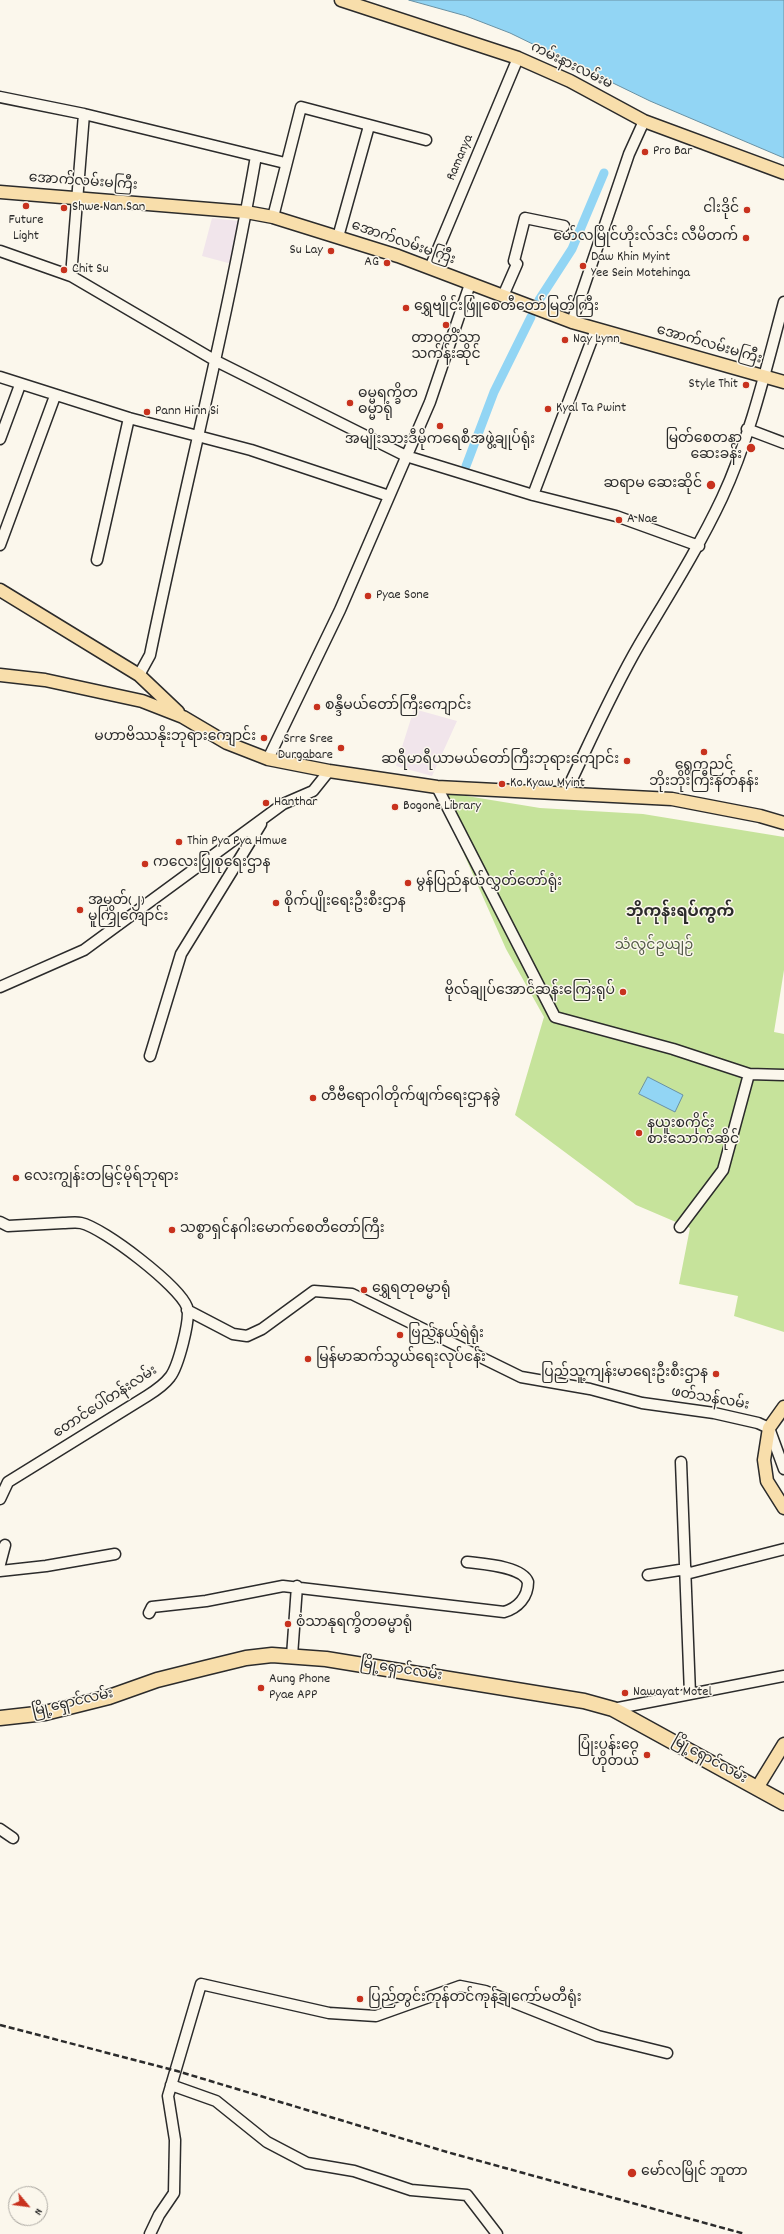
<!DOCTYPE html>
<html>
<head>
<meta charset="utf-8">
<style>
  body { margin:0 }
  #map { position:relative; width:784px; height:2234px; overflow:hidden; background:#fbf7ec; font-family:Dekko,sans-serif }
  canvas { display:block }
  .north { position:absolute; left:8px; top:2186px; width:40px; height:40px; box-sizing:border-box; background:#fbf7ec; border:1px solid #a8a59f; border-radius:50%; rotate:119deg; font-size:11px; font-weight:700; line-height:16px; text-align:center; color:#2b2b2b }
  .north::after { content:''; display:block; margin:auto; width:14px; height:18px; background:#c8321e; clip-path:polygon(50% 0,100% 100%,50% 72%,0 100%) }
</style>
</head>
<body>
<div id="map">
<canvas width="784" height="2234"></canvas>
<div class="north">N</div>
</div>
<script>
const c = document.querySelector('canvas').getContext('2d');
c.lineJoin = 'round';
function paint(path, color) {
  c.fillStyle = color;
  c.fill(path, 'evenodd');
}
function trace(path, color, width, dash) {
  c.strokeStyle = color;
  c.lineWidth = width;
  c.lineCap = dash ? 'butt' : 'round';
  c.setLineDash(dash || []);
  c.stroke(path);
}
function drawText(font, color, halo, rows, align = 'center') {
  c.font = font + ' Dekko,"Noto Sans Myanmar",sans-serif';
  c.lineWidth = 3;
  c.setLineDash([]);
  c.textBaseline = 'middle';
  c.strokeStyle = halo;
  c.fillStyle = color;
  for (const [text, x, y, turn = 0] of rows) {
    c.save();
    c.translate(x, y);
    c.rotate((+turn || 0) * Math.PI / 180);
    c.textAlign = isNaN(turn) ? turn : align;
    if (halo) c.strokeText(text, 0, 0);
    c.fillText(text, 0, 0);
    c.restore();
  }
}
paint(new Path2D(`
  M212 218 239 221 232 264 202 256Z
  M414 709 457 721 432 776 396 766Z`), '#f1e5eb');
paint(new Path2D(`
  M436 791 540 808 643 814 784 837V970L774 1032 784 1034V1332L734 1316 738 1296 679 1284 690 1228 636 1205 515 1115 544 1017 506 949Z`), '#c6e39b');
const water = new Path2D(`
  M409 0H784V158L650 101 510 33 466 16Z
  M648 1077 683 1095 675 1112 639 1094Z`);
paint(water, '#92d5f4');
trace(water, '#6991a4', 1);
trace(new Path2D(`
  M539 300 572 249 604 173
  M466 466 494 392 531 317`), '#92d5f4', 9);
const minor = new Path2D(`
  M0 97 84 114 285 163
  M273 217 301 107 426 140
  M338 237 369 126
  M0 251 71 276 216 361 406 456 533 495 616 516 699 546
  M430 268 518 58
  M71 276 84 114
  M503 296 517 264 514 261 525 218 564 226
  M572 322 629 154 644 121
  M0 377 129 418 251 450 389 496
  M747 429 784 443
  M0 439 20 385
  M533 495 596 329
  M0 545 55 396
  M97 560 129 418
  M139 675 150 655C184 489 227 324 256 156
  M268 759 340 610 430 402 470 284
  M437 787 555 1017 673 1049 749 1074 784 1075
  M565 794C589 744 611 693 639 645 668 596 698 549 722 498 750 438 767 365 784 302
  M0 987 84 950 283 804 313 791 329 771
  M150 1056 181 954 261 824
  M0 1222 8 1226C26 1225 45 1224 63 1223 68 1223 76 1222 81 1223 104 1228 179 1286 187 1307 191 1319 178 1367 170 1377 164 1385 155 1391 147 1396L8 1482 0 1499
  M680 1227 723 1170 749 1074
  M187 1310 233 1334 247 1336 262 1329 314 1291 352 1294 521 1377 590 1389 642 1403 714 1413 758 1423 769 1428 784 1469
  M681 1462 690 1694
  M0 1564 5 1545
  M0 1571 46 1566 115 1554
  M686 1574 784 1549
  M648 1575 686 1569
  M149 1613 152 1607 206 1601 283 1586 504 1612C518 1608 528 1597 528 1582 522 1566 482 1564 467 1562
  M292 1656 297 1586
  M613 1709 784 1676
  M0 1829 13 1838
  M171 2085 216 2101 267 2142 307 2163 354 2171 411 2190 467 2195 497 2234
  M150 2234 159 2215 174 2193 175 2140 168 2096 201 1984 329 2013 376 2016 460 1986 485 1991 598 2036 667 2053`);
const major = new Path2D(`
  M341 0 518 58 570 81 644 121 784 173
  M0 192 246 212 273 217 398 256 572 322 784 382
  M0 590 139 675 178 712
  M0 675 45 680 142 701 183 717 227 743 268 759 329 771 437 787 672 799 760 816 784 823
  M784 1407 769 1428 764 1460 767 1481 784 1508
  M757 1788 784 1744`);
const highway = new Path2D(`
  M0 1718 45 1713 109 1697 157 1680 205 1668 246 1658 272 1655 326 1659 584 1701 613 1709 784 1803`);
trace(minor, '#2b2b2b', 13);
trace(major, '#2b2b2b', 15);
trace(highway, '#2b2b2b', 17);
trace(minor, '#fbf7ec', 10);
trace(major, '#f8deab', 12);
trace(highway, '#f8deab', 14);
trace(new Path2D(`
  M0 2025 177 2071 447 2152 745 2234`), '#2b2b2b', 2.5, [6, 3]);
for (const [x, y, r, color] of [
  [645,152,4,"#c8321e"],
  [26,206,4,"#c8321e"],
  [64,208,4,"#c8321e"],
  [747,210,4,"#c8321e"],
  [746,238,4,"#c8321e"],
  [331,251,4,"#c8321e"],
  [387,263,4,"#c8321e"],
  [583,266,4,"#c8321e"],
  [64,270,4,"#c8321e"],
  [406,308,4,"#c8321e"],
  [446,325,4,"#c8321e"],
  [565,340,4,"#c8321e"],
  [746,385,4,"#c8321e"],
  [350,403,4,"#c8321e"],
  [548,409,4,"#c8321e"],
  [147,412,4,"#c8321e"],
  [440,426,4,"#c8321e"],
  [751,448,5,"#c8321e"],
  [711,485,5,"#c8321e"],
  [619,520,4,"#c8321e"],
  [368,596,4,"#c8321e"],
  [317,707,4,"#c8321e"],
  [264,738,4,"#c8321e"],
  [341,748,4,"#c8321e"],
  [704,752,4,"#c8321e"],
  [627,761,4,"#c8321e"],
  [502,784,4,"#c8321e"],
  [266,803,4,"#c8321e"],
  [395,807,4,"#c8321e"],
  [179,842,4,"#c8321e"],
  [145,864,4,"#c8321e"],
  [408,883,4,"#c8321e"],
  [276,903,4,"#c8321e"],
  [80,910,4,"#c8321e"],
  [623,992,4,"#c8321e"],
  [313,1098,4,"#c8321e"],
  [639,1133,4,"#c8321e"],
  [16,1178,4,"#c8321e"],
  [172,1230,4,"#c8321e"],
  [364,1290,4,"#c8321e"],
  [400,1335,4,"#c8321e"],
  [308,1359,4,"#c8321e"],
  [716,1374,4,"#c8321e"],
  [288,1624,4,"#c8321e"],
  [261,1688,4,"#c8321e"],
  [625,1693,4,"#c8321e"],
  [647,1755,4,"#c8321e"],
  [360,1999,4,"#c8321e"],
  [632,2173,5,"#c8321e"]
]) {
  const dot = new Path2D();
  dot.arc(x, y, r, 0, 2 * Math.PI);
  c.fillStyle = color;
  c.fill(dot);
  trace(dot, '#fbf7ec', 1.5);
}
drawText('14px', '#2b2b2b', '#fbf7ec', [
  ["ကမ်းနားလမ်းမ",571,67,26],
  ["Ramanya",461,158,-67],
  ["အောက်လမ်းမကြီး",83,183,4],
  ["အောက်လမ်းမကြီး",403,244,19],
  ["အောက်လမ်းမကြီး",709,346,16],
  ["ဖတ်သန်လမ်း",710,1400,10],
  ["တောင်ပေါ်တန်းလမ်း",106,1403,-33],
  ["မြို့ရှောင်လမ်း",401,1671,9],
  ["မြို့ရှောင်လမ်း",73,1704,-13],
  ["မြို့ရှောင်လမ်း",709,1761,29]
]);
drawText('14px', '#2b2b2b', '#fbf7ec', [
  ["Pro Bar",653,152],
  ["Shwe Nan San",72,208],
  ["ငါးဒိုင်",739,210,"right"],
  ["Future",26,221,"center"],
  ["Light",26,237,"center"],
  ["မော်လမြိုင်ဟိုးလ်ဒင်း လီမိတက်",738,238,"right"],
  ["Su Lay",323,251,"right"],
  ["Daw Khin Myint",591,258],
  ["Yee Sein Motehinga",591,274],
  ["AG",379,263,"right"],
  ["Chit Su",72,270],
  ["ရွှေဗျိုင်းဖြူစေတီတော်မြတ်ကြီး",414,308],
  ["တာဝတိံသာ",446,340,"center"],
  ["သက်န်းဆိုင်",446,356,"center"],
  ["Nay Lynn",573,340],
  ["Style Thit",738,385,"right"],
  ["ဓမ္မရက္ခိတ",358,395],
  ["ဓမ္မာရုံ",358,411],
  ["Kyal Ta Pwint",556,409],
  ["Pann Hinn Si",155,412],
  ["မြတ်စေတနာ",742,440,"right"],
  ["ဆေးခန်း",742,456,"right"],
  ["အမျိုးသားဒီမိုကရေစီအဖွဲ့ချုပ်ရုံး",440,441,"center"],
  ["ဆရာမ ဆေးဆိုင်",702,485,"right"],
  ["A Nae",627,520],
  ["Pyae Sone",376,596],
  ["စန္ဒီမယ်တော်ကြီးကျောင်း",325,707],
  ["မဟာဗိဿနိုးဘုရားကျောင်း",256,738,"right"],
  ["Srre Sree",333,740,"right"],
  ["Durgabare",333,756,"right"],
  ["ဆရီမာရီယာမယ်တော်ကြီးဘုရားကျောင်း",619,761,"right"],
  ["ရွှေကညင်",704,767,"center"],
  ["ဘိုးဘိုးကြီးနတ်နန်း",704,783,"center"],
  ["Ko Kyaw Myint",510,784],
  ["Hanthar",274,803],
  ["Bogone Library",403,807],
  ["Thin Pya Pya Hmwe",187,842],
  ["ကလေးပြုစုရေးဌာန",153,864],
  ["မွန်ပြည်နယ်လွှတ်တော်ရုံး",416,883],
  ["အမှတ်(၂)",88,902],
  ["မူကြိုကျောင်း",88,918],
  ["စိုက်ပျိုးရေးဦးစီးဌာန",284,903],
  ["ဗိုလ်ချုပ်အောင်ဆန်းကြေးရုပ်",615,992,"right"],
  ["တီဗီရောဂါတိုက်ဖျက်ရေးဌာနခွဲ",321,1098],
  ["နယူးစကိုင်း",647,1125],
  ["စားသောက်ဆိုင်",647,1141],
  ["လေးကျွန်းတမြင့်မိုရ်ဘုရား",24,1178],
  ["သစ္စာရှင်နဂါးမောက်စေတီတော်ကြီး",180,1230],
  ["ရွှေရတုဓမ္မာရုံ",372,1290],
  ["ပြည်နယ်ရဲရုံး",408,1335],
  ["မြန်မာဆက်သွယ်ရေးလုပ်ငန်း",316,1359],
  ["ပြည်သူ့ကျန်းမာရေးဦးစီးဌာန",708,1374,"right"],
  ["ဝံသာနုရက္ခိတဓမ္မာရုံ",296,1624],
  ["Aung Phone",269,1680],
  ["Pyae APP",269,1696],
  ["Nawayat Motel",633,1693],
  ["ပြုံးပန်းဝေ",639,1747,"right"],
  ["ဟိုတယ်",639,1763,"right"],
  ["ပြည်တွင်းကုန်တင်ကုန်ချကော်မတီရုံး",368,1999],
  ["မော်လမြိုင် ဘူတာ",641,2173]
], 'left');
drawText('14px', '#525947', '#fbf7ec', [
  ["သံလွင်ဥယျဉ်",654,947]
]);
drawText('bold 16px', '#2b2b2b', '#fbf7ec', [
  ["ဘိုကုန်းရပ်ကွက်",680,914]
]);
</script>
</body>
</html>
